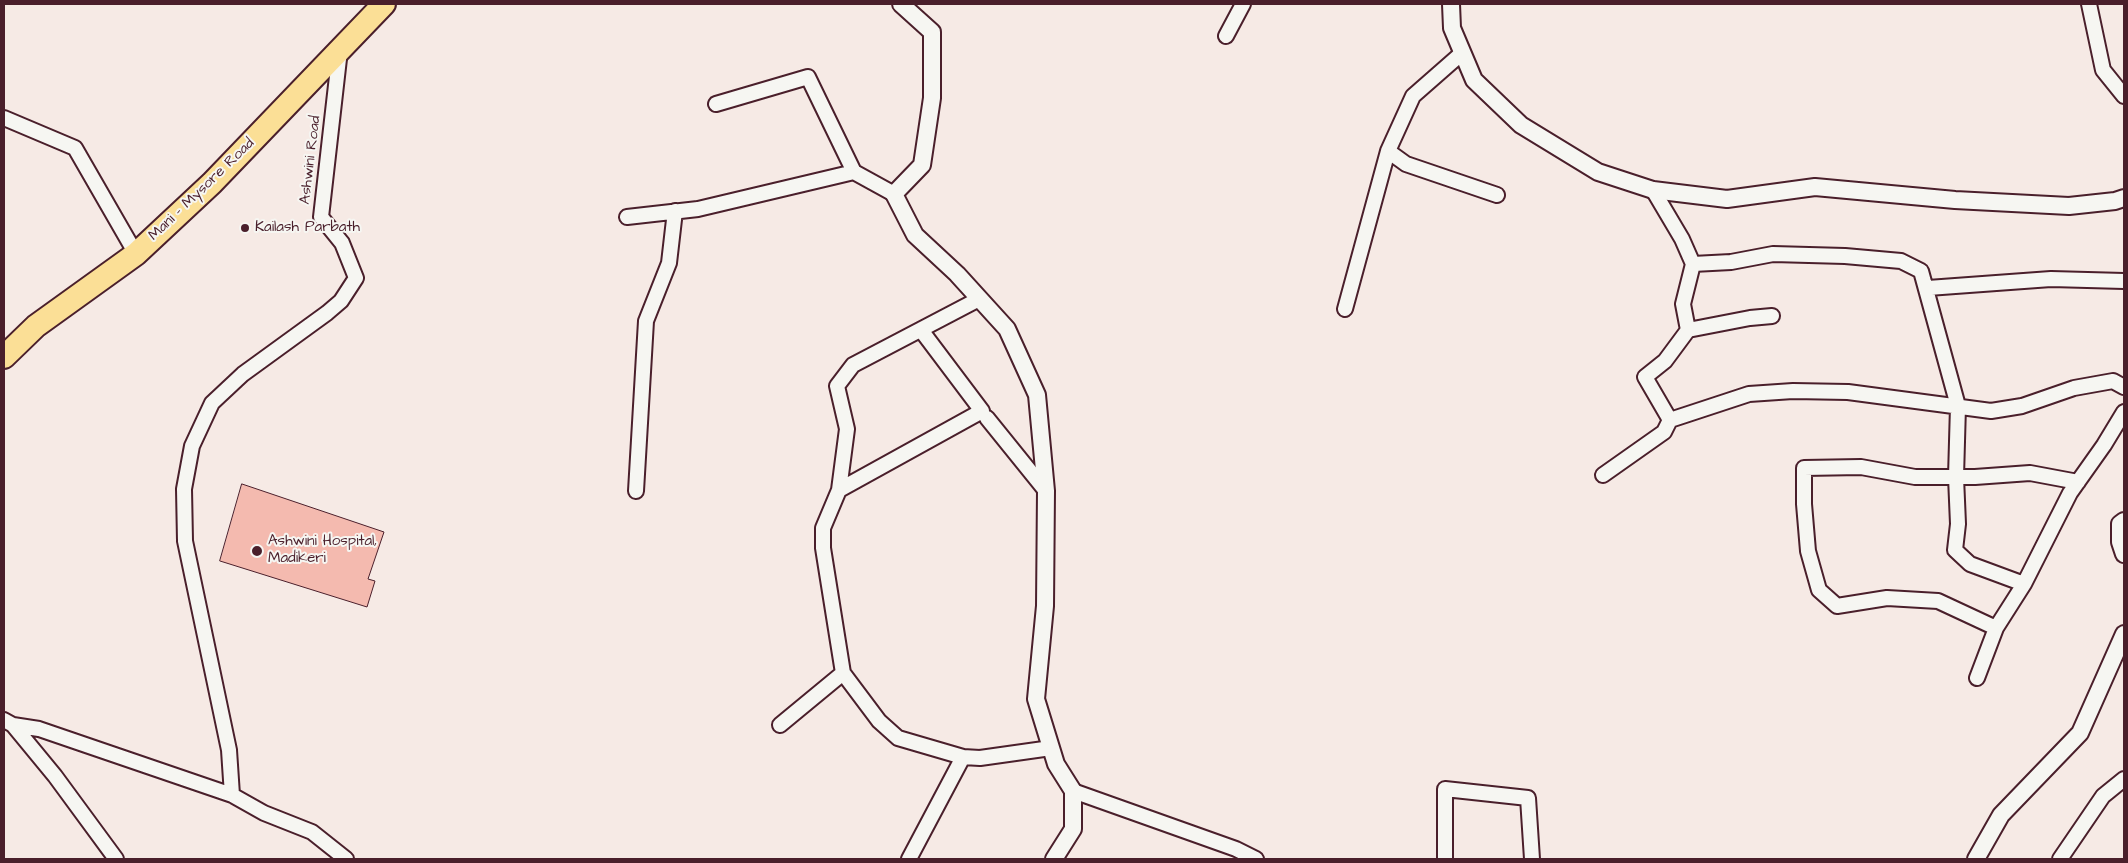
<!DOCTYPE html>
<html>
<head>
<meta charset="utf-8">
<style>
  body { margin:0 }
  #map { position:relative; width:2128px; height:863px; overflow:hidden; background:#f6eae5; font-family:"Architects Daughter",sans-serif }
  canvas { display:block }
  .frame { position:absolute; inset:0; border:5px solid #4a1f2b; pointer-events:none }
</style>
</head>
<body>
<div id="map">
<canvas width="2128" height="863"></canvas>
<div class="frame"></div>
</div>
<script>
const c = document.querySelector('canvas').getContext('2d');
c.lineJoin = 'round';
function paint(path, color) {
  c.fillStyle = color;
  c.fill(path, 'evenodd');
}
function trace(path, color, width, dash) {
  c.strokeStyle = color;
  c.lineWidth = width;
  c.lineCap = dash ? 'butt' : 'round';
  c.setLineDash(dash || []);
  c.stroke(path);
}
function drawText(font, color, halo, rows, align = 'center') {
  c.font = font + ' "Architects Daughter",sans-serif';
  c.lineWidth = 4;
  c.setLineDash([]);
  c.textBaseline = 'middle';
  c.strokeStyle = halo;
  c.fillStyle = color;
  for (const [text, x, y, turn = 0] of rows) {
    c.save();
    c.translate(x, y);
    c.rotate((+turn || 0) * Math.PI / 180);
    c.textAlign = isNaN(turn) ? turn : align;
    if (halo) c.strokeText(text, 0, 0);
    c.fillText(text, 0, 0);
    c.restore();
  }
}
const building = new Path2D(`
  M242 484 384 532 368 579 375 581 367 607 220 561Z`);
paint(building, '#f4baaf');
trace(building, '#4a1f2b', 1);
const minor = new Path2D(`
  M2089 4 2103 70 2124 96
  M1226 36 1243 4
  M716 104 808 77 854 172
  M4 118 75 148 136 254
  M1388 151 1406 164 1497 195
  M1653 190 1682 239 1693 264 1731 262 1773 254 1845 256 1901 261 1921 271 1958 406 1956 477 1958 524 1955 550 1970 564 2024 584
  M627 217 698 209 854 172 894 194
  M1928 288 2051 279 2124 281
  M979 299 853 365 837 386 847 429 839 490 823 528V548L843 673 879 721 898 738 963 757 980 758 1051 748
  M1345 309 1388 151 1413 96 1462 53
  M1688 330 1683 304 1693 264
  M987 418 1046 491
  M1670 420 1645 377 1665 361 1688 330 1750 318 1772 316
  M1603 475 1664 432 1670 420 1749 394 1793 391 1848 392 1991 411 2022 406 2074 388 2113 381 2124 387
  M839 490 982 411 921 330
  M636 491 646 321 669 263 675 211
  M1996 628 1938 601 1887 598 1837 606 1819 590 1808 551 1804 504V468L1861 467 1915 477H1975L2030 473 2078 482
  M1977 678 1996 628 2024 584 2070 493 2104 445 2124 412
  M4 720 13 725 39 729 232 795 264 813 312 832 346 859
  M13 725 55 776 116 859
  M780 725 843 673
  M1073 791 1236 849 1256 859
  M232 795 229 750 185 541 184 489 192 446 212 403 243 374 327 313 341 301 356 278 342 243 321 217 340 50
  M909 859 963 757
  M1445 859V789L1528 798 1532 859
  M2060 859 2103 796 2124 779`);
const tertiary = new Path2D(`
  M901 4 932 32V98L922 165 894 194 915 235 957 274 1007 329 1037 395 1046 491 1045 606 1036 699 1056 764 1073 791V829L1054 859
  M1451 4 1452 28 1474 80 1521 125 1598 172 1653 190 1727 199 1815 187 1955 200 2069 206 2115 201 2124 198
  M2124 521 2120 524V542L2124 554
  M1976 859 2001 815 2080 733 2124 634`);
const trunk = new Path2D(`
  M4 357 36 326 136 254 212 183 384 4`);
trace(minor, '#4a1f2b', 18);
trace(tertiary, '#4a1f2b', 20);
trace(trunk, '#4a1f2b', 26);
trace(minor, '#f6f6f2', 14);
trace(tertiary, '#f6f6f2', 16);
trace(trunk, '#fbdf96', 22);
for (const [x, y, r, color] of [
  [245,228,5,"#4a1f2b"],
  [257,551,6,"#4a1f2b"]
]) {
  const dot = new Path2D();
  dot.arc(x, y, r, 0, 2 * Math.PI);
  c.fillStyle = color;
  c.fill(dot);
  trace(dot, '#f6f6f2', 2);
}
drawText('15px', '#4a1f2b', '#f6f6f2', [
  ["Ashwini Road",311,160,-83],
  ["Mani - Mysore Road",202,190,-44]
]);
drawText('15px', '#4a1f2b', '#f6f6f2', [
  ["Kailash Parbath",255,228],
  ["Ashwini Hospital,",268,542],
  ["Madikeri",268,559]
], 'left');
</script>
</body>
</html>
